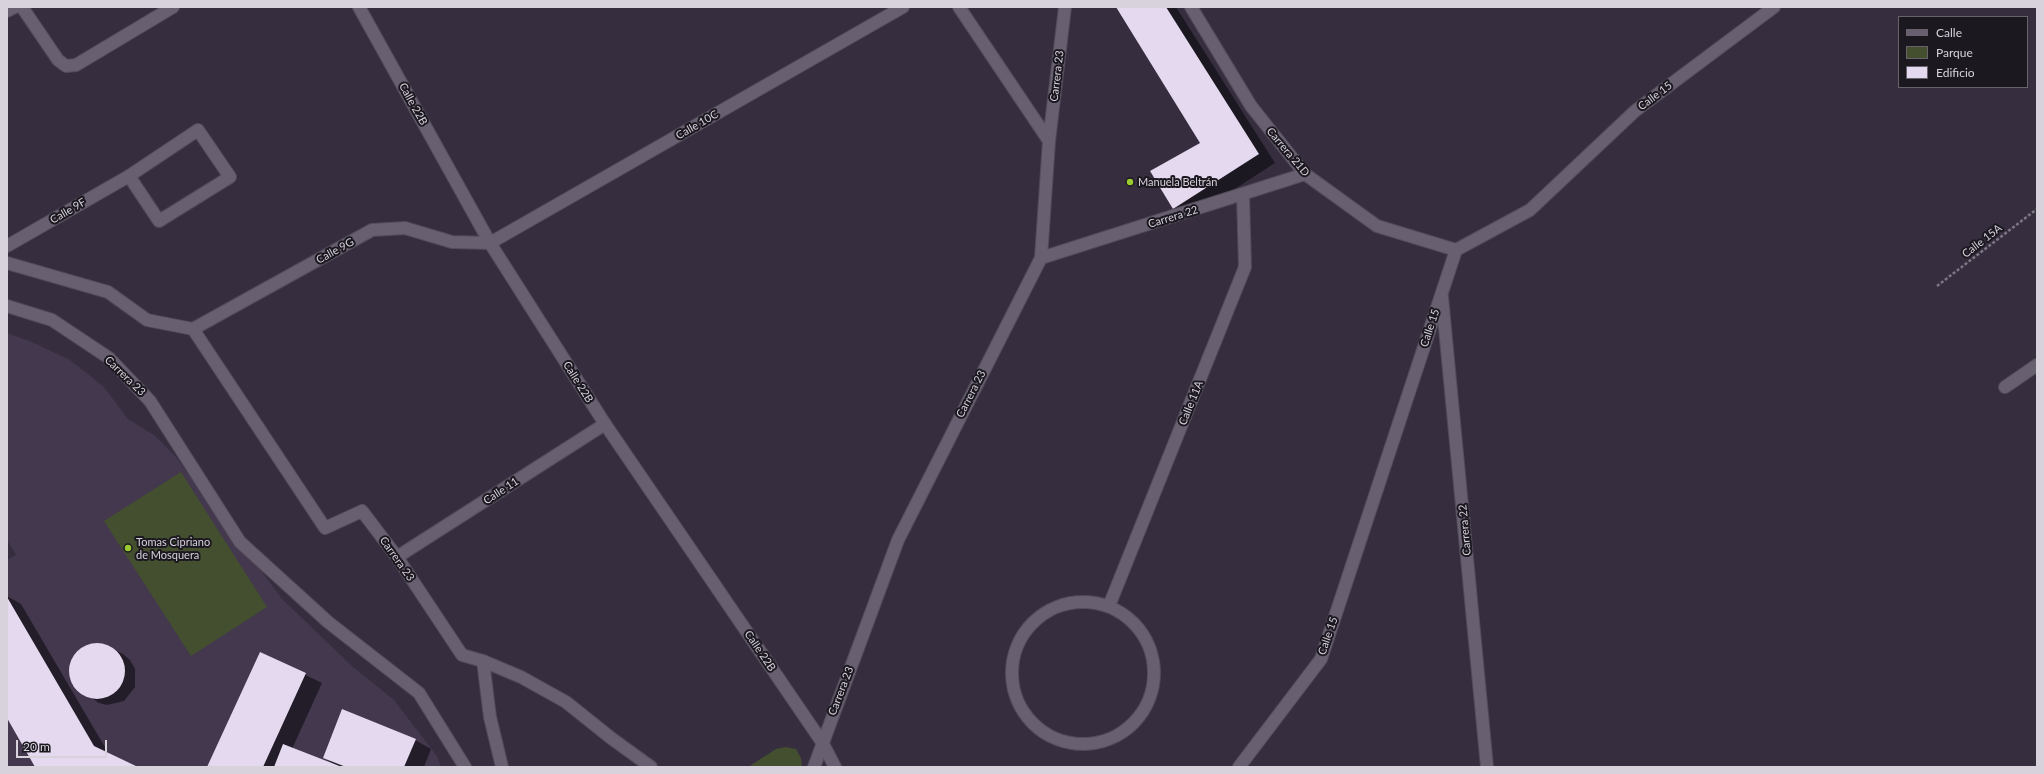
<!DOCTYPE html>
<html>
<head>
<meta charset="utf-8">
<style>
  body { margin:0 }
  #map { position:relative; width:2044px; height:774px; overflow:hidden; background:#362e3f; font-family:Lato,sans-serif }
  canvas { display:block }
  .frame { position:absolute; inset:0; border:8px solid #d7d2dc; pointer-events:none }
  .legend { position:absolute; left:1898px; top:16px; width:130px; height:72px; box-sizing:border-box; background:#1c1820; border:1px solid #67626b; margin:0; padding:5px 7px; list-style:none; font-size:12px; color:#d7d2dc }
  .legend li { display:flex; align-items:center; gap:8px; height:20px }
  .legend b { width:20px; border:1px solid #67626b }
  .scale { position:absolute; left:16px; top:740px; width:91px; height:18px; box-sizing:border-box; border:2px solid #d7d2dc; border-top:0; padding-left:5px; font-size:12px; line-height:14px; white-space:nowrap; color:#d7d2dc; -webkit-text-stroke:3px #1c1820; paint-order:stroke }
</style>
</head>
<body>
<div id="map">
<canvas width="2044" height="774"></canvas>
<div class="frame"></div>
<ul class="legend">
<li><b style="height:5px;background:#685f71"></b>Calle</li>
<li><b style="height:11px;background:#434f2f"></b>Parque</li>
<li><b style="height:11px;background:#e4d9ef"></b>Edificio</li>
</ul>
<div class="scale">20 m</div>
</div>
<script>
const c = document.querySelector('canvas').getContext('2d');
c.lineJoin = 'round';
function paint(path, color) {
  c.fillStyle = color;
  c.fill(path, 'evenodd');
}
function trace(path, color, width, dash) {
  c.strokeStyle = color;
  c.lineWidth = width;
  c.lineCap = dash ? 'butt' : 'round';
  c.setLineDash(dash || []);
  c.stroke(path);
}
function drawText(font, color, halo, rows, align = 'center') {
  c.font = font + ' Lato,sans-serif';
  c.lineWidth = 4;
  c.setLineDash([]);
  c.textBaseline = 'middle';
  c.strokeStyle = halo;
  c.fillStyle = color;
  for (const [text, x, y, turn = 0] of rows) {
    c.save();
    c.translate(x, y);
    c.rotate((+turn || 0) * Math.PI / 180);
    c.textAlign = isNaN(turn) ? turn : align;
    if (halo) c.strokeText(text, 0, 0);
    c.fillText(text, 0, 0);
    c.restore();
  }
}
paint(new Path2D(`
  M7 333 32 342 70 360 103 386 128 419 154 435 176 457 283 600 352 666 394 700 437 756 441 767H7V560L16 555 7 540Z`), '#43384e');
paint(new Path2D(`
  M181 472 267 607 191 656 104 521Z
  M786 747 796 749 801 758 802 767H748L776 749Z`), '#434f2f');
paint(new Path2D(`
  M1117 7H1176L1275 163 1190 218 1174 209 1201 143Z
  M7 596 21 604 109 754 136 767H36L7 716Z
  M94 643 103 644 123 654 130 660 135 669V687L124 701 107 705 99 703 74 686 70 669 72 659 77 652 85 646Z
  M261 653 322 683 292 749 335 765 324 757 415 740 431 749 424 767H208Z`), '#0007');
paint(new Path2D(`
  M1116 7H1166L1259 154 1173 209 1150 171 1200 143Z
  M7 597 94 746 138 767H35L7 718Z
  M69 671a28 28 0 1 1 56 0a28 28 0 1 1-56 0Z
  M260 652 306 673 263 767H207Z
  M342 709 416 739 404 767H346L323 758Z
  M283 744 342 767H274Z`), '#e4d9ef');
const service = new Path2D(`
  M198 130 230 177 159 221 129 176Z`);
const pedestrian = new Path2D(`
  M193 329 325 528 362 511 397 557 462 655 483 661 521 677 566 702 611 738 651 767
  M397 557 605 424
  M483 661 490 717 502 767`);
const minor = new Path2D(`
  M22 7 58 60 66 66 76 65 173 7
  M359 7 490 243 605 424 822 742 835 767
  M959 7 1049 141
  M1191 7 1251 106 1305 174
  M7 11 15 7
  M7 246 129 176
  M1041 258 1049 141 1065 7
  M7 263 108 292 147 320 193 329 372 230 405 228 452 242 490 243 903 7
  M1442 297 1487 767
  M7 306 52 320 109 358 150 401 240 542 328 622 419 693 465 767
  M2005 387 2037 365
  M1012 673a71 71 0 1 1 142 0a71 71 0 1 1-142 0Z
  M1109 606 1245 267 1243 195
  M1239 767 1321 659 1456 250`);
const tertiary = new Path2D(`
  M814 767 898 540 1041 258 1305 174 1377 226 1456 250 1530 210 1635 111 1774 7`);
trace(service, '#524b59', 14);
trace(pedestrian, '#524b59', 14);
trace(minor, '#524b59', 14);
trace(tertiary, '#524b59', 14);
trace(new Path2D(`
  M1937 286 2037 209`), '#7d7684', 2.5, [3, 2]);
trace(service, '#685f71', 12);
trace(pedestrian, '#685f71', 12);
trace(minor, '#685f71', 12);
trace(tertiary, '#685f71', 12);
for (const [x, y, r, color] of [
  [1130,182,4,"#9bcb32"],
  [128,548,4,"#9bcb32"]
]) {
  const dot = new Path2D();
  dot.arc(x, y, r, 0, 2 * Math.PI);
  c.fillStyle = color;
  c.fill(dot);
  trace(dot, '#1c1820', 1.5);
}
drawText('11px', '#d7d2dc', '#1c1820', [
  ["Carrera 23",1057,76,-83],
  ["Calle 15",1655,96,-37],
  ["Calle 22B",413,104,61],
  ["Calle 10C",697,125,-30],
  ["Carrera 21D",1288,152,50],
  ["Calle 9F",68,211,-30],
  ["Carrera 22",1173,217,-17],
  ["Calle 15A",1982,241,-38],
  ["Calle 9G",335,251,-29],
  ["Calle 15",1430,328,-72],
  ["Carrera 23",125,376,44],
  ["Calle 22B",578,382,58],
  ["Carrera 23",971,394,-63],
  ["Calle 11A",1191,403,-68],
  ["Calle 11",501,491,-33],
  ["Carrera 22",1465,530,-95],
  ["Carrera 23",397,559,55],
  ["Calle 15",1328,636,-71],
  ["Calle 22B",760,651,56],
  ["Carrera 23",841,691,-69]
]);
drawText('11px', '#d7d2dc', '#1c1820', [
  ["Manuela Beltrán",1138,182],
  ["Tomas Cipriano",136,542],
  ["de Mosquera",136,555]
], 'left');
</script>
</body>
</html>
